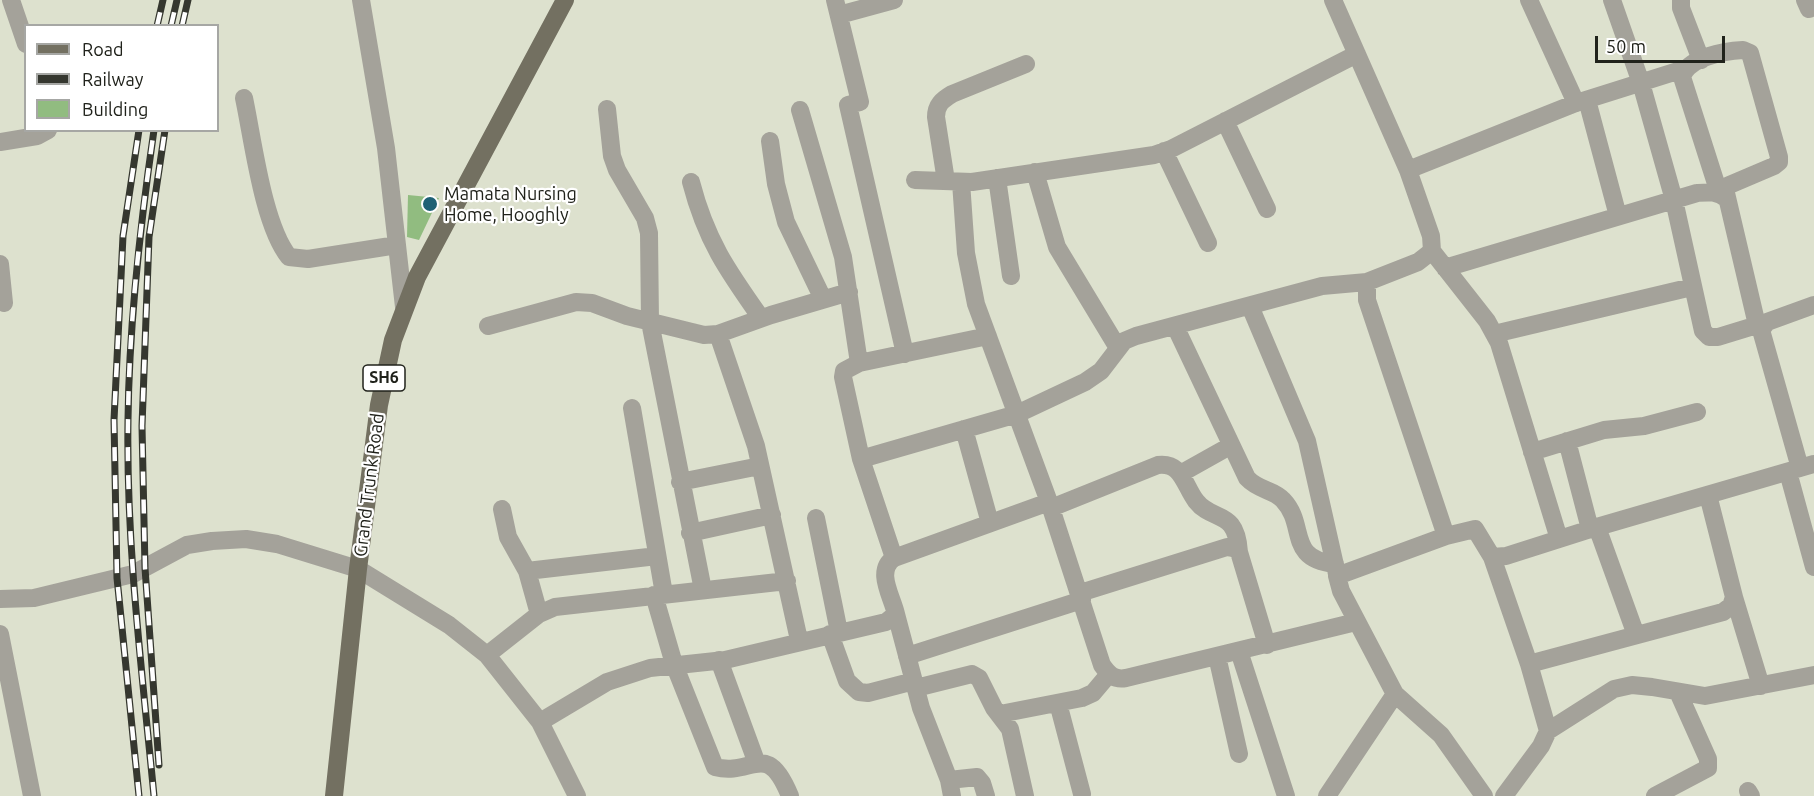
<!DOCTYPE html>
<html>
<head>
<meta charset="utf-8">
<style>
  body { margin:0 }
  #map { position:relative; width:1814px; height:796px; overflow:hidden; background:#dde1ce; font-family:Ubuntu,sans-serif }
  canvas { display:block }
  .legend { position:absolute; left:24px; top:24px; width:195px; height:108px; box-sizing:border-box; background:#fff; border:2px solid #a6a7a4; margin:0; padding:8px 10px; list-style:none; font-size:18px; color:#20221b }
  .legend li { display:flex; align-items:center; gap:12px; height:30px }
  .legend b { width:30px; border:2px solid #a6a7a4 }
  .scale { position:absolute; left:1595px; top:36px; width:130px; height:27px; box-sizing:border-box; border:3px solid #20221b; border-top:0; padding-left:8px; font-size:18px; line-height:21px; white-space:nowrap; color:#20221b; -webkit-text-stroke:4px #fff; paint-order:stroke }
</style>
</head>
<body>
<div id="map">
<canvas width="1814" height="796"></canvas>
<ul class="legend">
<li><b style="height:8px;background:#737061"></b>Road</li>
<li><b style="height:8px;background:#35372f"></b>Railway</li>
<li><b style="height:16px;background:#91bc80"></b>Building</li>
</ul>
<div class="scale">50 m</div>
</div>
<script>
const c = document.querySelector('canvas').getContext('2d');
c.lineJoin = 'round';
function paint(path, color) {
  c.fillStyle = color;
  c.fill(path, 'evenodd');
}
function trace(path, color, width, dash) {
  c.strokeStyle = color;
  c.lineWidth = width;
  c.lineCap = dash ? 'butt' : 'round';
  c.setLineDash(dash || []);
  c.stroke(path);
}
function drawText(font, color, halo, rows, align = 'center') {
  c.font = font + ' Ubuntu,sans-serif';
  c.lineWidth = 4.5;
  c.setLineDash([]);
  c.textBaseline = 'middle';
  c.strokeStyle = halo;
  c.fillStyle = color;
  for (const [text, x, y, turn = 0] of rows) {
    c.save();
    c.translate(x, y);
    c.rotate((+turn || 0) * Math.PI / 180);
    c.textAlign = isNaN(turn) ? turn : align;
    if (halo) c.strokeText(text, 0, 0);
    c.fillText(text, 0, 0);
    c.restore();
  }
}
paint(new Path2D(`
  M408 195 439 198 419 240 407 237Z`), '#91bc80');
trace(new Path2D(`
  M11 0 26 44
  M361 0 386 148 404 307
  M835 0 860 102 848 105 905 354
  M1333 0 1408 170 1431 236 1432 251 1418 262 1367 282V300L1446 536
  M1529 0 1576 103
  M1612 0 1641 83 1674 200 1703 331 1709 337H1718L1767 322
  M1681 0V8L1701 60
  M1805 0 1809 9
  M839 15 894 0
  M244 98C253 140 263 225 289 257L308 259 397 245
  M1587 100 1618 216
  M607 109 612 156 617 170 645 218 649 233 650 322 703 590
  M800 110 843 257 859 363
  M1225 121 1267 209
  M770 141 776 184 786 222 823 299
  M0 142 37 136 48 130
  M1164 151 1208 243
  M1408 170 1576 103 1684 69
  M1035 172 1057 247 1118 348
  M997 178 1011 276
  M915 180 972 182 1154 155 1171 149 1357 54
  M946 181 936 117C936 105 942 100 952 94L1026 64
  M691 182C706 240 727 270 761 318
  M961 182 966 253 976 304 1049 502 1102 665C1109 675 1114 680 1126 678L1356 622
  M1719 193 1682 77C1688 57 1725 51 1743 50L1750 53 1779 157V162L1774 166 1727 186 1726 193 1757 325
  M1432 251 1487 321 1499 343 1559 539
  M0 264 4 303
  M1445 268 1697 193C1709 192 1717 191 1727 199
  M1250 306 1307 441 1337 574
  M488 326 576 302 592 303 627 316 704 335 718 334 771 315 849 292
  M1175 326 1247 478C1259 491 1273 489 1283 500 1307 525 1286 559 1335 564
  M718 334 756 446 799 640
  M1494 334 1692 287
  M632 408 664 594
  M964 429 990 523
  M1567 441 1590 529
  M1532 452 1604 430 1644 426 1697 412
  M861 459 1017 414 1085 382 1101 371 1124 341 1136 336 1322 286 1367 282
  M1800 468 1761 330 1767 322 1814 305
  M1788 472 1814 567
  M1180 474 1230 446
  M680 482 760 466
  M1051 508 1158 465C1182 462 1184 485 1196 501 1213 523 1236 508 1239 552
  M502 509 508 537 527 571 539 614
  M816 518 839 632
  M1597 527 1636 635
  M690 533 772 515
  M1492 557 1529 664 1548 731 1541 746 1504 796
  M894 558 861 459 843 377 844 371 859 363 988 336
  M527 571 657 556
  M1080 593 1227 547 1234 548 1239 552 1267 645
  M654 595 674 664 715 767C753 777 766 738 790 796
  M1734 597 1761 686
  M0 599 34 598 133 574 187 545 212 541 246 539 277 544 358 569 449 625 487 655 540 722 577 796
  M896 614 921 708 949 780 952 796
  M0 634 32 796
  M830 634 847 681 859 692 868 693 914 681
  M1239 651 1286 796
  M487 655 539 614 555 607 787 581
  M907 656 1082 600
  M1217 656 1239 754
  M719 660 756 761
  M1529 664 1723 612 1731 606 1734 597 1708 495
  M916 688 972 674 979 678 994 708 1010 729 1025 796
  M1058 703 1082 794
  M1000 714 1082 698 1093 693 1109 674
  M540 722 607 682 650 668 725 660 886 622 896 614C892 596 875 571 894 558L1049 502
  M1548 731 1614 689 1632 685 1652 687 1705 696 1814 675
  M949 780 977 777 982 783 986 796
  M1748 791 1751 796
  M1327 796 1395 694
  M1484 796 1441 735 1395 694 1341 591 1337 576 1446 536 1475 529 1492 557 1506 556 1597 527 1814 464
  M1655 796 1708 768V759L1678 692`), '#a4a29a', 18);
trace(new Path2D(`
  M334 796 358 569 379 405 393 340 417 277 565 0`), '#737061', 18);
const rail = new Path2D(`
  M157 26 163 0
  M171 26 177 0
  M182 26 188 0
  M159 765 145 568 142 426 149 237 165 130
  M139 796 117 578 114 420 123 236 139 130
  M154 796C142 671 126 545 128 420 129 323 140 226 154 130`);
trace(rail, '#35372f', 7);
trace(rail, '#fff', 4.5, [14]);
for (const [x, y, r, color] of [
  [430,204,8,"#1f6175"]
]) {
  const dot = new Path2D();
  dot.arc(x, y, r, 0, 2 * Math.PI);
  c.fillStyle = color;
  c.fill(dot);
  trace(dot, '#fff', 2);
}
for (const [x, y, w] of [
  [384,378,42]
]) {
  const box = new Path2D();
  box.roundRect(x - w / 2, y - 13, w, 26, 4.5);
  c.fillStyle = '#fff';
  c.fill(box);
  trace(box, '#20221b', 1.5);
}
drawText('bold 16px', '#20221b', null, [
  ["SH6",384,378]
]);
drawText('18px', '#20221b', '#fff', [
  ["Mamata Nursing",444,194],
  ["Home, Hooghly",444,215]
], 'left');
drawText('18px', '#20221b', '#fff', [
  ["Grand Trunk Road",369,485,-83]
]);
</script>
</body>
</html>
